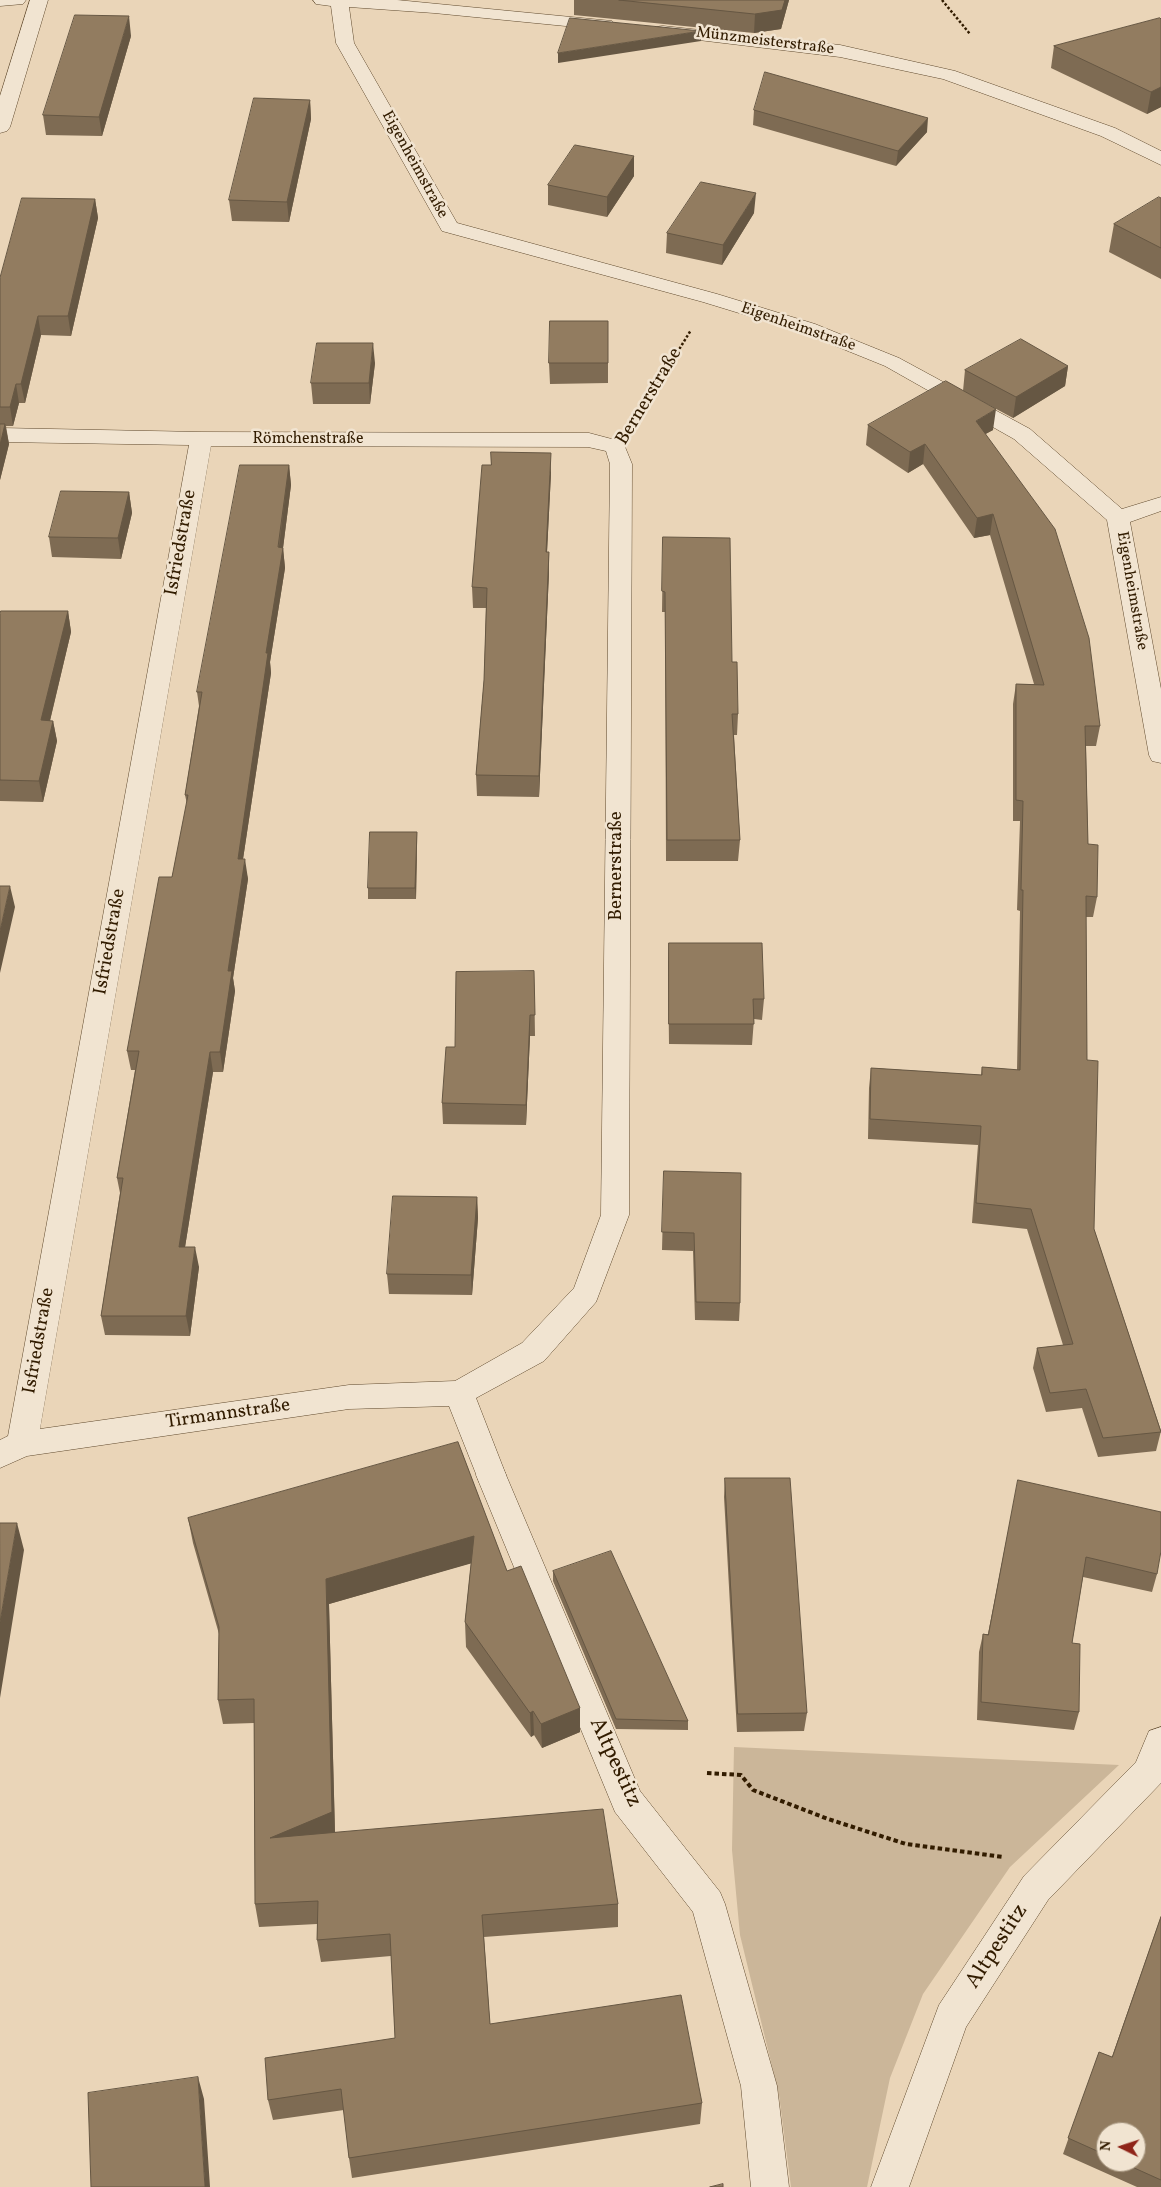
<!DOCTYPE html>
<html>
<head>
<meta charset="utf-8">
<style>
  body { margin:0 }
  #map { position:relative; width:1161px; height:2187px; overflow:hidden; background:#ead5b8; font-family:Vollkorn,serif }
  canvas { display:block }
  .north { position:absolute; left:1096px; top:2122px; width:50px; height:50px; box-sizing:border-box; background:#f1e4d1; border:1px solid #a5947d; border-radius:50%; rotate:274deg; font-size:14px; font-weight:700; line-height:20px; text-align:center; color:#321c00 }
  .north::after { content:''; display:block; margin:auto; width:18px; height:22px; background:#8f2418; clip-path:polygon(50% 0,100% 100%,50% 72%,0 100%) }
</style>
</head>
<body>
<div id="map">
<canvas width="1161" height="2187"></canvas>
<div class="north">N</div>
</div>
<script>
const c = document.querySelector('canvas').getContext('2d');
c.lineJoin = 'round';
function paint(path, color) {
  c.fillStyle = color;
  c.fill(path, 'evenodd');
}
function trace(path, color, width, dash) {
  c.strokeStyle = color;
  c.lineWidth = width;
  c.lineCap = dash ? 'butt' : 'round';
  c.setLineDash(dash || []);
  c.stroke(path);
}
function drawText(font, color, halo, rows, align = 'center') {
  c.font = font + ' Vollkorn,serif';
  c.lineWidth = 5;
  c.setLineDash([]);
  c.textBaseline = 'middle';
  c.strokeStyle = halo;
  c.fillStyle = color;
  for (const [text, x, y, turn = 0] of rows) {
    c.save();
    c.translate(x, y);
    c.rotate((+turn || 0) * Math.PI / 180);
    c.textAlign = isNaN(turn) ? turn : align;
    if (halo) c.strokeText(text, 0, 0);
    c.fillText(text, 0, 0);
    c.restore();
  }
}
paint(new Path2D(`
  M734 1747 1119 1765 1010 1867 923 1994 890 2078 867 2187H791L779 2095 740 1935 732 1850Z`), '#cbb699');
const service = new Path2D(`
  M491 1462 502 1466 506 1475 640 1791 720 1892 725 1904 777 2086 789 2187H751L741 2086 693 1912 615 1812 476 1475 480 1466Z`);
const minor = new Path2D(`
  M0 0H26L23 4 0 6Z
  M30 0H48L10 127 7 131 0 133V96Z
  M313 0H397L612 21 615 25 612 29 606 30 434 13 349 7 354 43 457 223 717 294 815 324 899 358 1030 429 1122 509 1161 497V511L1130 522 1161 689V763L1152 761 1149 755 1107 520 1014 439 885 366 801 332 703 302 442 231 336 43 331 6 316 4Z
  M663 26 840 45 955 71 1115 128 1161 151V165L1101 136 943 79 840 57 657 35 654 31 657 27Z
  M0 428 201 432 589 433 623 442 632 464 629 1215 596 1302 544 1361 476 1398 506 1475 502 1484 491 1488 480 1484 449 1406 349 1409 27 1456 0 1468V1440L8 1436 189 445 0 442ZM211 446 588 447 606 451 610 464 601 1215 574 1288 522 1343 455 1381 349 1385 40 1429Z
  M1161 1727V1783L1048 1900 966 2027 909 2187H871L939 2005 1024 1876 1136 1762 1149 1731Z`);
trace(service, '#604a2e', 1);
trace(minor, '#604a2e', 1);
trace(new Path2D(`
  M942 0 970 34
  M637 418 691 330`), '#321c00', 2.5, [2.5, 2]);
trace(new Path2D(`
  M707 1773 741 1775 753 1790 828 1819 906 1844 1003 1857`), '#321c00', 4, [4.5, 3]);
paint(service, '#f1e4d1');
paint(minor, '#f1e4d1');
paint(new Path2D(`
  M574 0H789L781 29 754 33 574 15Z
  M1160 18 1161 107 1147 114 1051 68 1054 46Z
  M131 36 102 136 46 135 43 115Z
  M310 100 311 119 289 222 232 221 229 200Z
  M754 110 927 132 896 166 753 125Z
  M634 156V176L607 217 548 205V185Z
  M1161 198V279L1109 252 1114 224Z
  M95 199 98 218 71 336 41 335 25 403H19L13 426H6L9 444 0 480V278Z
  M754 213 722 265 666 253 667 233Z
  M608 321V383L550 384 549 363Z
  M375 363 370 404H313L311 383Z
  M1068 366 1065 386 1013 418 963 391 965 370Z
  M868 425 993 430 985 434 1100 726 1096 746H1086L1088 844 1097 897 1093 917H1086L1087 1060 1094 1229 1161 1431 1156 1451 1098 1457 1082 1408 1046 1412 1033 1368 1037 1348 1063 1345 1027 1229 972 1223 978 1145 868 1139 869 1088 871 1068 981 1075 982 1067 1017 1070 1020 911 1017 910 1020 821H1013V704L1016 684H1034L990 535 974 538 923 464 908 473 866 445Z
  M289 465 291 485 283 548 285 568 270 662 271 673 243 859 248 879 233 978 235 991 223 1072H213L185 1247 199 1267 190 1336 105 1335 101 1316 120 1193 117 1178 135 1070H131L127 1051 172 877 187 804 185 795 199 706 197 692Z
  M551 473 547 552H549V572L539 797 477 796 476 775 484 680 486 608H473L472 587Z
  M129 492 132 513 121 559 52 557 49 537Z
  M663 537 732 662 738 714 737 735H734L740 840 738 861H666L665 612H662Z
  M68 611 71 632 50 721H53L57 741 43 802 0 801V614Z
  M417 832V843L416 899H368V888Z
  M669 943 764 999 762 1020 754 1019 752 1045 669 1044 668 963Z
  M534 971 535 1036H530L526 1125 443 1124 442 1103 455 1047Z
  M664 1171 740 1303 739 1321 695 1320 693 1251 662 1250Z
  M477 1197 478 1218 472 1295 389 1294 387 1274Z
  M458 1442 507 1571 580 1708V1732L542 1748 534 1735 531 1737 466 1647 465 1622 471 1563 329 1604 335 1832 618 1904V1927L484 1937 490 2024 702 2103 700 2124 352 2178 349 2158 344 2110 273 2120 268 2100 395 2038 391 1956 321 1962 317 1940V1924L259 1927 255 1904 254 1723 223 1724 218 1700 219 1634 193 1543 188 1518Z
  M725 1478 807 1713 804 1731 737 1732 724 1497Z
  M1018 1480 1157 1574 1152 1592 1083 1577 1072 1643 1079 1712 1074 1730 977 1720 979 1652 983 1634H988Z
  M553 1571 688 1721V1730L616 1729 553 1581Z
  M1161 1916V2187H1137L1063 2154 1099 2052 1112 2057ZM1106 2132 1136 2162H1106Z`), '#7e6b53');
paint(new Path2D(`
  M785 0H789L781 29 754 33 755 14Z
  M129 16 131 36 102 136 99 117Z
  M701 31V41L558 63V53Z
  M1161 87V107L1147 114 1151 92Z
  M310 100 311 119 289 222 287 202Z
  M928 118 927 132 896 166 898 151Z
  M634 156V176L607 217V197Z
  M756 193 754 213 722 265 723 245Z
  M95 199 98 218 71 336 68 316Z
  M38 316 41 335 25 403 21 384Z
  M373 343 375 363 370 404 369 383Z
  M1068 366 1065 386 1013 418 1016 397Z
  M16 384 19 403 13 426 10 407Z
  M996 409 993 430 973 441 976 421Z
  M5 424 9 444 0 480V445Z
  M925 444 923 464 908 473 910 452Z
  M551 453V473L546 572V552Z
  M289 465 291 485 283 548 285 568 270 662 271 673 240 879 238 859 266 653Z
  M129 492 132 513 121 559 118 538Z
  M993 514 990 535 974 538 977 518Z
  M549 552V572L539 797V776Z
  M68 611 71 632 45 741 41 720Z
  M53 721 57 741 43 802 39 781Z
  M417 832V843L416 899 415 888Z
  M245 859 248 879 233 978 235 991 223 1072 220 1052 228 971Z
  M10 886 15 907 0 973V931Z
  M530 1015V1036L526 1125V1105Z
  M210 1052 213 1072 182 1266 179 1247Z
  M477 1197 478 1218 472 1295 471 1275Z
  M195 1247 199 1267 190 1336 186 1316Z
  M17 1523 24 1550 0 1698V1622Z
  M474 1536 476 1562 329 1604 335 1835 270 1838 326 1579Z
  M580 1708V1732L542 1748 541 1724Z
  M533 1711 534 1735 531 1737 530 1713Z
  M198 2077 204 2099 210 2187H205Z`), '#665743');
const building = new Path2D(`
  M619 0H785L782 10 755 14Z
  M75 15 129 16 99 117 43 115Z
  M570 18 701 31 558 53Z
  M1160 18 1161 19V87L1151 92 1054 46Z
  M765 72 928 118 898 151 754 110Z
  M254 98 310 100 287 202 229 200Z
  M575 145 634 156 607 197 548 185Z
  M701 182 756 193 723 245 667 233Z
  M1159 197 1161 198V248L1114 224Z
  M22 198 95 199 68 316H38L21 384H16L10 407H0V278Z
  M550 321H608V363H549Z
  M1021 339 1068 366 1016 397 965 370Z
  M317 343H373L369 383H311Z
  M946 381 996 409 976 421 1055 529 1089 638 1100 726H1085L1088 844 1098 845 1097 897 1086 896 1087 1060 1098 1061 1094 1229 1161 1432 1103 1438 1086 1389 1050 1393 1037 1348 1073 1344 1031 1209 976 1203 981 1126 870 1119 871 1068 982 1075V1067L1020 1070 1023 890H1021L1023 801 1016 800V684L1044 685 993 514 977 518 925 444 910 452 868 425Z
  M0 424H5L0 445Z
  M491 452 551 453 546 552H549L539 776 476 775 484 680 487 588 472 587 482 465H491Z
  M240 465H289L278 547 283 548 266 653H268L238 859H245L228 971H232L220 1052H210L179 1247H195L186 1316H101L123 1178H117L139 1051H127L159 877H172L188 795H185L202 692H197Z
  M61 491 129 492 118 538 49 537Z
  M663 537 730 538 732 662H737L738 714H732L740 840H667L665 592 662 591Z
  M1 611H68L41 720 53 721 39 781 0 780V614Z
  M370 832H417L415 888H368Z
  M0 886H10L0 931Z
  M669 943H762L764 999H753L754 1024H669Z
  M534 971 535 1015H530L526 1105 442 1103 446 1047H455L456 972Z
  M664 1171 741 1173 740 1303 696 1302 694 1233 662 1232Z
  M393 1196 477 1197 471 1275 387 1274Z
  M458 1442 507 1571 521 1566 580 1708 541 1724 533 1711 530 1713 465 1622 474 1536 326 1579 332 1812 270 1838 603 1809 618 1904 482 1915 490 2024 681 1995 702 2103 349 2158 341 2089 268 2100 265 2058 395 2038 390 1934 317 1940 318 1901 255 1904 254 1699 218 1700 219 1627 188 1518Z
  M725 1478H790L807 1713 738 1714Z
  M1018 1480 1161 1512V1551L1157 1574 1086 1557 1072 1643 1080 1644 1079 1712 981 1702 983 1634 988 1635Z
  M0 1523H17L0 1622Z
  M611 1551 688 1721 616 1719 553 1571Z
  M1161 1917V2180L1121 2162H1136V2132H1106V2155L1068 2138 1099 2052 1112 2057Z
  M198 2077 205 2187H91L88 2093Z
  M723 2184V2187H710Z`);
paint(building, '#927c60');
trace(building, '#665743', 1);
drawText('16px', '#321c00', '#f1e4d1', [
  ["Münzmeisterstraße",765,42,7],
  ["Eigenheimstraße",414,165,61],
  ["Eigenheimstraße",798,328,19],
  ["Römchenstraße",308,440],
  ["Eigenheimstraße",1131,591,80]
]);
drawText('19px', '#321c00', '#f1e4d1', [
  ["Bernerstraße",650,397,-59],
  ["Isfriedstraße",182,543,-80],
  ["Bernerstraße",618,866,-90],
  ["Isfriedstraße",111,942,-80],
  ["Isfriedstraße",40,1341,-80],
  ["Tirmannstraße",228,1415,-8]
]);
drawText('22px', '#321c00', '#f1e4d1', [
  ["Altpestitz",614,1763,65],
  ["Altpestitz",998,1947,-57]
]);
</script>
</body>
</html>
